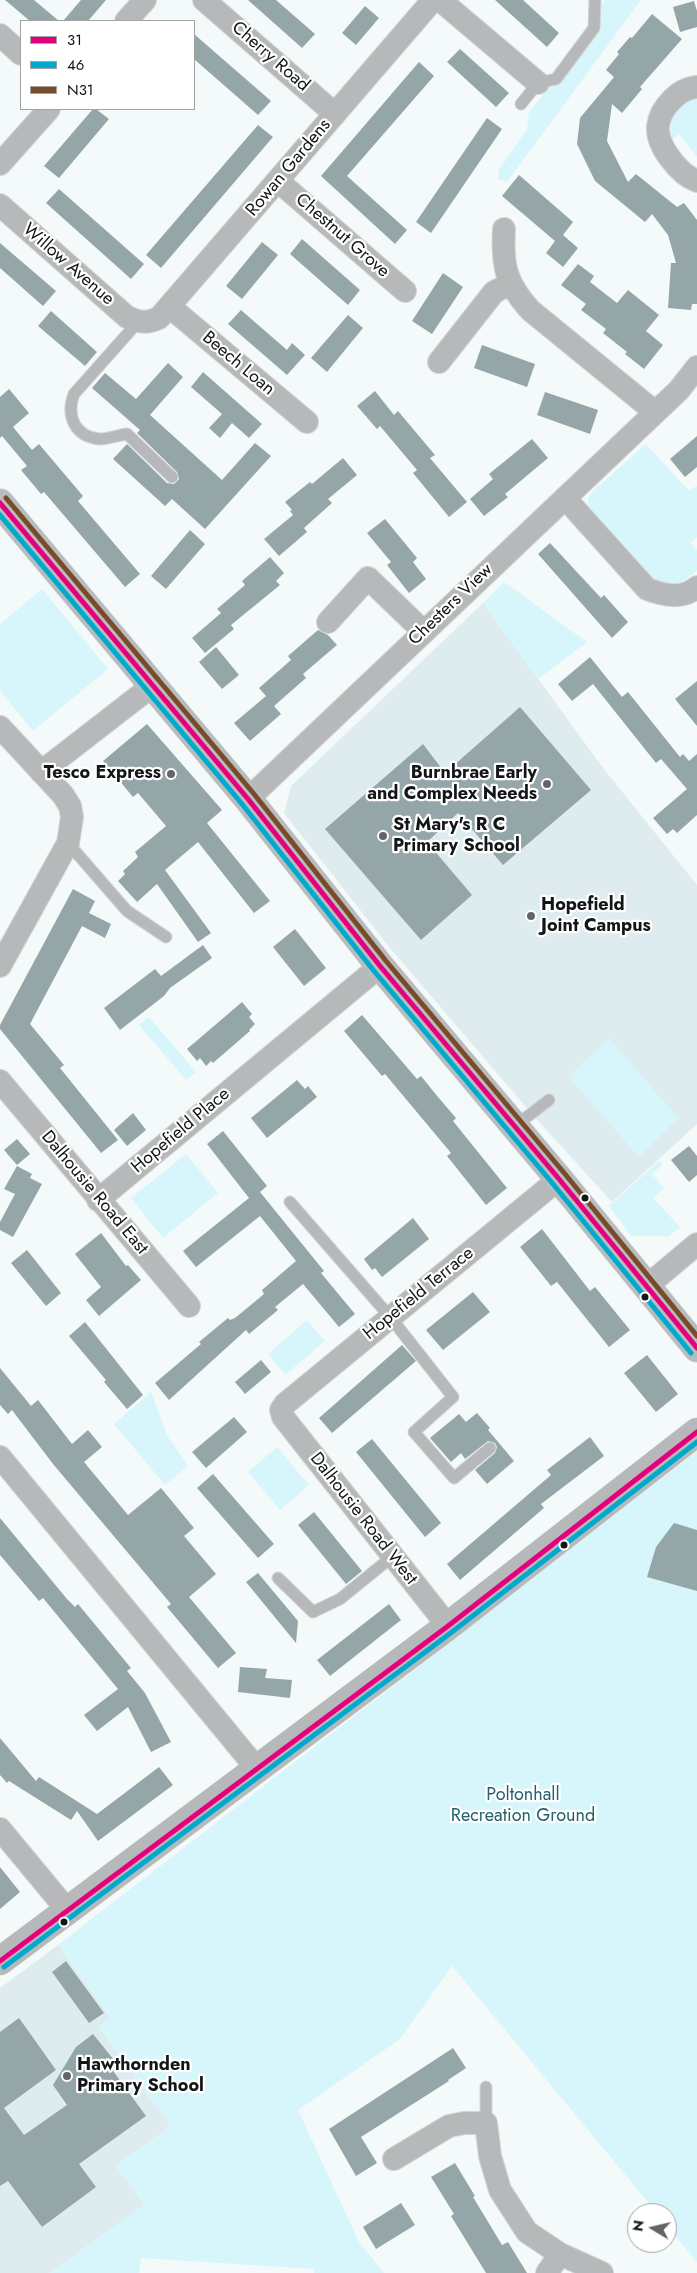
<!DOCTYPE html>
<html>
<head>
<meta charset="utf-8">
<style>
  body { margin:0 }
  #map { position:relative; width:697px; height:2273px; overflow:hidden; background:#f4f9fa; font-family:Jost,sans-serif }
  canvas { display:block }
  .legend { position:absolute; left:20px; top:20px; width:175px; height:90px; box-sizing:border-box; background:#fff; border:1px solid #a1a2a2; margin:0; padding:6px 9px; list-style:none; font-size:15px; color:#131617 }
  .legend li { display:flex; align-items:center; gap:10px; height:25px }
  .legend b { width:25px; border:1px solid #a1a2a2 }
  .north { position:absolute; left:627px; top:2203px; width:50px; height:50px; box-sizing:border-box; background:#fff; border:1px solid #a1a2a2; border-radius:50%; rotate:279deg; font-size:14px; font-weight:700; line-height:20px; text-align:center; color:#131617 }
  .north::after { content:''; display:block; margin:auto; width:18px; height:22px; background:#626566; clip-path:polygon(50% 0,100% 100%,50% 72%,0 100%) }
</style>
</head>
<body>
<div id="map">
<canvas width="697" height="2273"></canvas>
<ul class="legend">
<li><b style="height:6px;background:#e5007d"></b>31</li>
<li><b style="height:6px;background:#00a9ce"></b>46</li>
<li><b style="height:6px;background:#7a4b2a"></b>N31</li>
</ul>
<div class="north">N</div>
</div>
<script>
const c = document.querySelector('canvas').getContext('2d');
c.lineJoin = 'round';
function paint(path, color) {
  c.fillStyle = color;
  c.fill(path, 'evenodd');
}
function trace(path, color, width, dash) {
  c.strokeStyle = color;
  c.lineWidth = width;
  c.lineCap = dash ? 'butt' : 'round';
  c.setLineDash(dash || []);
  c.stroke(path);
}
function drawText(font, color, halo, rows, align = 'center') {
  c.font = font + ' Jost,sans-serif';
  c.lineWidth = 4.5;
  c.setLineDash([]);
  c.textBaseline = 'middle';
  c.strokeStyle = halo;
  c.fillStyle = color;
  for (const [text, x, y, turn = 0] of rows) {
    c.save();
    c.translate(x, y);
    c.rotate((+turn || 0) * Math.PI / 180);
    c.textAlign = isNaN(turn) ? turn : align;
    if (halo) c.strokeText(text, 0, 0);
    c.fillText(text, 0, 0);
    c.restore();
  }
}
paint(new Path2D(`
  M483 603 603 768 697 885V1124L612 1202 531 1113 390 948 284 813 291 786Z
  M58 1945 111 2018 99 2027 171 2126 116 2166 144 2205 50 2273H0V1988Z`), '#dfecef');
paint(new Path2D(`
  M605 0H641L507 182 498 179 499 170 527 129 529 112 598 27 601 5Z
  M697 97V157L679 134 668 143C667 113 671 110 697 97Z
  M646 444 688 490 697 486V537L691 543 697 550V570C677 589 673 584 648 580L588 505V498L592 492Z
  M504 582 587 642 538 679 483 603Z
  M42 589 108 669 33 731 0 691V624Z
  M149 1017 196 1072 186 1080 139 1025Z
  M609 1038 678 1118 639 1157 569 1077Z
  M186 1154 218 1193 163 1238 131 1198Z
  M659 1161 662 1165 652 1174 664 1188 653 1198 680 1227 669 1236H631L609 1206Z
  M307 1320 325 1341 285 1375 268 1354Z
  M151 1392 168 1437 188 1466 165 1485 114 1424Z
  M277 1447 309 1485 280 1510 248 1472Z
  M697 1451V2262L667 2226V2213H657L452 1966 400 2039 298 2110 359 2242 384 2273H314V2269L141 2258 139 2273H50L144 2205 116 2166 171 2126 99 2027 111 2017 58 1945Z`), '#d7f6fc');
paint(new Path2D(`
  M5 0H34L59 21H30Z
  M81 0H106L88 21H63Z
  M248 0H276L315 34 302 48Z
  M495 0H523L559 33 547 47Z
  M694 1 697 11V27L680 32 673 7Z
  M365 6 379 18 356 45 342 33Z
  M652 14 682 39 640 87 642 89 622 113 612 104 607 141 628 182 636 174 677 207 684 203 697 220V304H692L691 310 668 308 671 263H676L668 235 652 214 645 222 595 181 577 144 580 118 614 77 606 70 619 54 617 52 630 37 632 38Z
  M194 34 271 101 258 115 194 59Z
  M460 49 509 93 496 107 447 62Z
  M419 62 434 76 347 176 407 230 395 244 321 176Z
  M93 109H96L109 119 59 178 44 166Z
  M487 118 502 129 431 233 416 222Z
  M258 125 273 137 161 268 146 255Z
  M519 175 573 222 563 235 578 248 563 267 546 253 555 241 502 196Z
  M59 189 144 264 131 279 46 203Z
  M302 239 360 290 348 305 290 254Z
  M262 242 278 255 242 299 226 286Z
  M0 243 56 291 43 306 0 268Z
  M578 264 594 276 590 282 617 303 628 290 659 315 646 331 663 345 644 369 625 354 627 352 603 333 606 329 581 310 586 304 561 285Z
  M443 273 463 287 432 334 412 321Z
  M241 310 287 350 292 343 305 355 287 375 228 324Z
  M51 311 97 352 85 366 38 326Z
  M348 315 363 328 327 372 311 358Z
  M482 345 535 364 527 387 474 368Z
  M168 363 183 377 150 415 222 480 255 443 271 456 205 529 172 499 165 506 113 459 127 444 167 483 174 484 179 479 177 472 137 433 140 430 92 388 105 373 136 399Z
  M203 372 262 424 249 438 232 423 220 438 209 428 222 414 191 387Z
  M9 389 29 413 13 427 32 450 39 444 83 496 78 501 140 574 125 587 44 492 41 494 21 470 27 466 2 436 0 438V397Z
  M375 391 394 415 398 411 435 455 430 458 467 502 449 517 413 473 417 470 380 426 377 429 357 406Z
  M545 392 598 410 590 434 537 415Z
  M697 436V467L685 477 670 459Z
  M532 439 548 458 505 494 508 497 484 516 470 499 493 479 489 474Z
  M343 458 357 475 328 499 332 503 304 528 307 532 279 556 264 539 293 515 290 511 292 510 285 502 310 482 312 484Z
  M385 519 417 558 413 562 426 579 409 593 387 565 391 562 367 533Z
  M190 530 205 544 166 589 151 576Z
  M550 543 601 598 604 595 628 622 612 638 538 554Z
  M270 557 284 573 276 581 280 585 231 625 234 629 205 653 192 638 221 613 217 609 245 585 242 581Z
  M318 630 328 635 337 645 303 674 306 678 274 706 281 714 250 741 234 723 266 696 272 703 259 688 291 660 288 656Z
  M216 647 239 675 222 689 199 662Z
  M590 657 622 697 628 692 680 757 683 754 689 761 697 754V815L677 833 673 829 667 834 653 818 687 789 661 759 656 763 593 684 572 701 558 684Z
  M697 681V726L675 699Z
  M520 707 591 790 503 865 458 813 427 842 472 895 421 940 325 829 423 744 445 773Z
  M147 724 222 810 207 823 270 901 254 913 198 842 165 870 211 933 198 942 157 884 137 902 118 881 125 874 123 871 138 857 135 852 166 826 138 793 133 797 103 761Z
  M73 889 95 901 89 913 111 924 105 938 82 926 30 1024 64 1065 60 1068 118 1140 101 1153 0 1029V1025Z
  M295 929 326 968 304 986 273 947Z
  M203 945 212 958 170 988 164 996 120 1030 104 1008 155 969 161 976Z
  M242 1002 252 1014 249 1017 255 1024 249 1030 250 1031 213 1063 211 1061 206 1066 200 1058 197 1061 187 1049Z
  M362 1015 417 1079 421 1076 438 1097 456 1118 453 1121 507 1188 486 1205 447 1156 451 1153 385 1074 382 1076 344 1031Z
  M297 1080 305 1089 308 1086 317 1097 267 1138 251 1118Z
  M133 1113 146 1130 127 1146 114 1130Z
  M223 1131 267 1186 260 1192 324 1271 321 1273 355 1314 339 1327 303 1284 275 1307 278 1310 249 1334 246 1330 169 1400 155 1383 201 1344 199 1342 228 1318 230 1320 235 1318 264 1294 262 1290 296 1261 260 1216 196 1267 183 1251 249 1198 207 1144Z
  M17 1139 30 1154 17 1165 4 1150Z
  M689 1146 697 1156V1175L689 1182 671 1160Z
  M17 1166 32 1174 30 1178 42 1184 13 1237 0 1230V1222L15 1194 4 1189Z
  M413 1218 429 1239 382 1277 375 1268 372 1270 364 1259Z
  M542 1229 590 1291 595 1287 630 1330 609 1347 557 1282 551 1286 520 1247Z
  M101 1233 126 1266 128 1265 141 1280 99 1316 86 1300 101 1287 75 1254Z
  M27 1250 61 1293 46 1306 11 1263Z
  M473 1292 490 1312 443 1350 426 1330Z
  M85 1322 143 1395 127 1409 104 1382 106 1380 69 1336Z
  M402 1345 416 1361 332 1433 319 1418Z
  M647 1355 678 1394 656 1412 624 1373Z
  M261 1360 271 1372 245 1394 235 1382Z
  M0 1368 31 1406 38 1400 72 1444 88 1430 102 1447 84 1462 128 1515 161 1488 194 1528 184 1536 216 1574 189 1597 236 1653 218 1668 167 1607 171 1604 53 1464 12 1410 8 1414 0 1405Z
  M477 1413 490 1428 488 1430 514 1461 487 1484 475 1470 495 1453 497 1447 495 1443 488 1441 465 1459 461 1453 451 1462 430 1438 459 1414 466 1422Z
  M234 1417 247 1432 206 1468 192 1452Z
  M590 1437 604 1456 541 1504 544 1508 460 1580 447 1564 551 1475 547 1470Z
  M372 1439 441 1523 425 1537 356 1452Z
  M213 1474 274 1544 258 1558 197 1488Z
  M314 1512 362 1571 346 1584 298 1525Z
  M0 1518 67 1599 75 1607 78 1604 131 1668 127 1671 145 1693 171 1742 151 1752 128 1707 97 1731 84 1715 118 1689 43 1598 39 1601 0 1555Z
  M674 1523 697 1530V1591L647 1577 656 1547Z
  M258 1573 298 1621 296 1643 246 1582Z
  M389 1604 401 1620 330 1676 317 1660Z
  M240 1667 267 1669 265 1678 292 1680 290 1698 238 1692Z
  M0 1738 36 1781 39 1777 97 1814 159 1767 173 1785 98 1841 77 1811 71 1820 9 1781 7 1783 0 1775Z
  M0 1867 20 1892 0 1909Z
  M66 1961 104 2013 89 2023 52 1972Z
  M19 2018 56 2070 4 2108 24 2135 67 2105 53 2085 76 2047 93 2034 114 2060 108 2064 146 2116 79 2164 96 2187 42 2227 8 2181 0 2186V2032Z
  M453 2048 466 2068 448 2080 449 2081 361 2137 377 2163 356 2176 329 2129Z
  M455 2163 475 2196 473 2197 502 2245 508 2242 527 2273H486L451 2216 454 2214 431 2177Z
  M401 2203 415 2225 376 2249 363 2227Z`), '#95a6a9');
const service = new Path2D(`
  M521 104 538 83 556 79 594 28 595 0
  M138 322 74 394C66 415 74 437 100 439 108 439 119 435 127 434L172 477
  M68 843 127 911 166 937
  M515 1126 549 1100
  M290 1202 391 1318 453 1397 414 1432 454 1478 490 1448
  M278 1578 313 1612 340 1599 393 1556
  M486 2087V2123`);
const minor = new Path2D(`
  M204 0 335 114
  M440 0 538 83
  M126 21 145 0
  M0 35 21 54
  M697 87C679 88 660 108 658 126 656 146 680 175 697 181
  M0 164 49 109
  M278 181 405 291
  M0 205 127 317C139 322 146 324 159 318L433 0
  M504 229C502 265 505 282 530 310L655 412
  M170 307 307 422
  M439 362 494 292 510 284
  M565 498 647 589C663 595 682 600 697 587
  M328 622 368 578 424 632
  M0 727 63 795 70 806 72 817 68 843 0 966
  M41 772 152 686
  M248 799 679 390 697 367
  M0 1081 189 1306
  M98 1200 380 966
  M647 1286 697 1244
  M0 1457 258 1770
  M448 1626 283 1417 281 1410 285 1404 559 1179
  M0 1829 68 1911
  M394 2159 449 2126 464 2123H486L490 2156 500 2190 527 2232 560 2254 602 2273
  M547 2273 560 2254`);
const tertiary = new Path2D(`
  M0 1961 448 1626 697 1432`);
const primary = new Path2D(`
  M0 503 248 799 380 966 559 1179 697 1348`);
trace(service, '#d1d4d5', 13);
trace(minor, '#d1d4d5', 24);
trace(tertiary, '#d1d4d5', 29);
trace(primary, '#d1d4d5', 29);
trace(service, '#b7b8b9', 11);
trace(minor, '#b7b8b9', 22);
trace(tertiary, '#b7b8b9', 28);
trace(primary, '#b8bcbd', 28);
trace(new Path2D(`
  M0 503 248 799 380 966 559 1179 697 1348
  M0 1961 448 1626 697 1432`), '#e5007d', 5);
trace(new Path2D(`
  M0 515 242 804 374 971 553 1184 691 1353
  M4 1967 452 1632 697 1442`), '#00a9ce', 5);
trace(new Path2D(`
  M6 498 254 794 386 961 565 1174 697 1336`), '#7a4b2a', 5);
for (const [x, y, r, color] of [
  [171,774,5,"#626566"],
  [547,784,5,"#626566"],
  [383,836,5,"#626566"],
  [531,916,5,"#626566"],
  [585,1198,4.5,"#131617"],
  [645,1297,4.5,"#131617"],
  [564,1545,4.5,"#131617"],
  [64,1922,4.5,"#131617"],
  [67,2076,5,"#626566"]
]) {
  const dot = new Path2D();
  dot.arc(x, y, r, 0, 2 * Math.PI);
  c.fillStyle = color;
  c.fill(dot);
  trace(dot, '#fff', 2);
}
drawText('18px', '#131617', '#fff', [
  ["Cherry Road",270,57,41],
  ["Rowan Gardens",289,168,-50],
  ["Chestnut Grove",342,236,41],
  ["Willow Avenue",68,265,41],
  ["Beech Loan",238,364,40],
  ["Chesters View",451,605,-44],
  ["Hopefield Place",181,1131,-40],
  ["Dalhousie Road East",94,1193,50],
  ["Hopefield Terrace",419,1294,-39],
  ["Dalhousie Road West",363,1519,52]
]);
drawText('bold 18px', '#131617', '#fff', [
  ["Tesco Express",161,774,"right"],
  ["Burnbrae Early",537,774,"right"],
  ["and Complex Needs",537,795,"right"],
  ["St Mary's R C",393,826],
  ["Primary School",393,847],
  ["Hopefield",541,906],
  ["Joint Campus",541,927],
  ["Hawthornden",77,2066],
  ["Primary School",77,2087]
], 'left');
drawText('18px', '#25606c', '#fff', [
  ["Poltonhall",523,1796],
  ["Recreation Ground",523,1817]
]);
</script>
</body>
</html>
